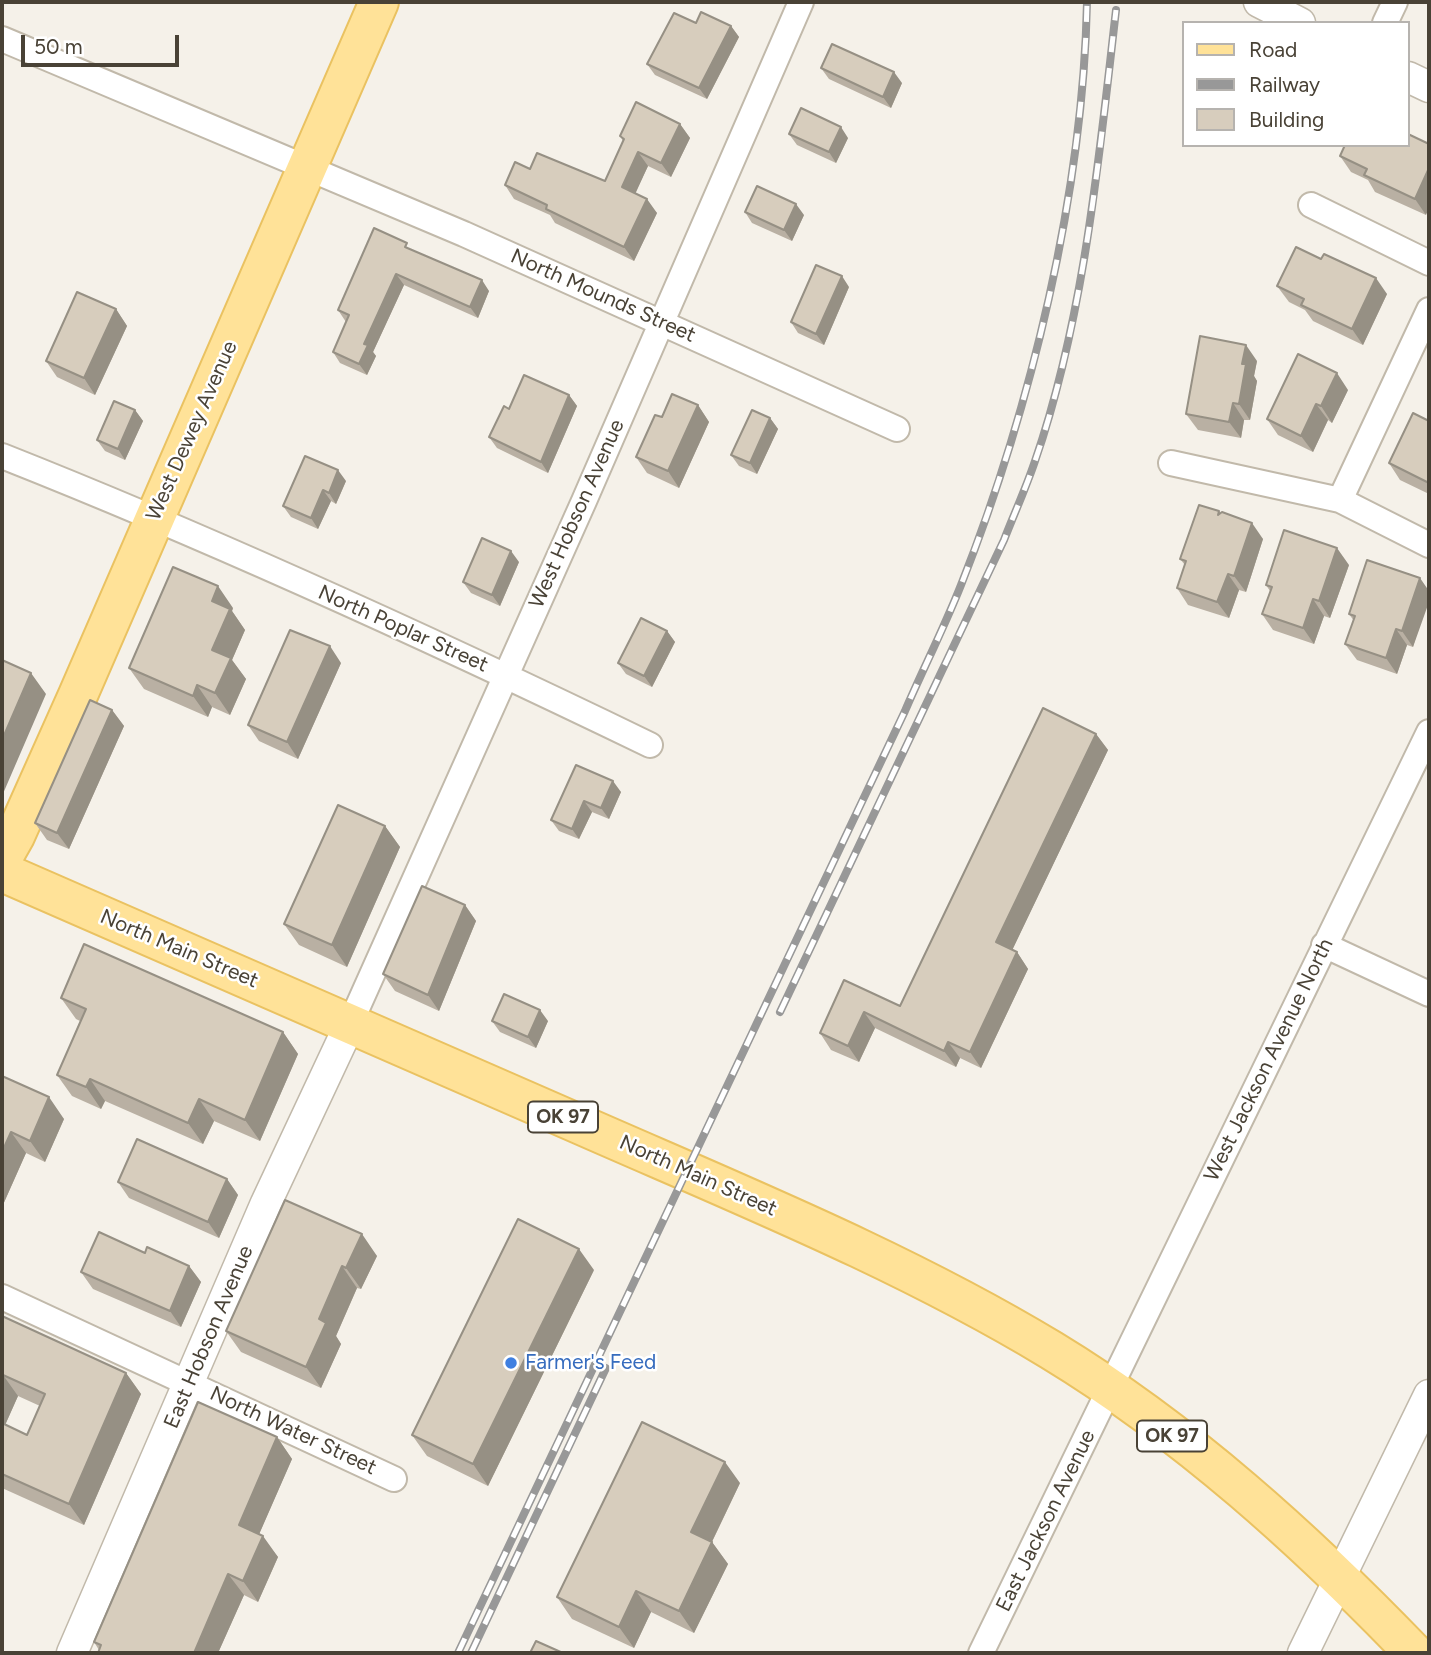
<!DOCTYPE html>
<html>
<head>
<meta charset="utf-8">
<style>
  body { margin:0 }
  #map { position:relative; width:1431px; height:1655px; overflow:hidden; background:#f5f1e9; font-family:Figtree,sans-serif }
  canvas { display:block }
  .frame { position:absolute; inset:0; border:4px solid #494236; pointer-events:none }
  .legend { position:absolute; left:1182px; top:21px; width:228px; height:126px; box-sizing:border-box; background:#fff; border:2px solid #b6b3af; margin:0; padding:9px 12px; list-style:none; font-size:21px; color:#494236 }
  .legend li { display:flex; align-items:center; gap:14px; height:35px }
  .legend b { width:35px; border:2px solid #b6b3af }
  .scale { position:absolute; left:21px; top:35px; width:158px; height:32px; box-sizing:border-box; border:4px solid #494236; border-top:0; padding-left:9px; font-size:21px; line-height:24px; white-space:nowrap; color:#494236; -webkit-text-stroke:5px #fff; paint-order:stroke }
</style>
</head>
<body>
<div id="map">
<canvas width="1431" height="1655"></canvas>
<div class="frame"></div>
<ul class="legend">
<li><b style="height:9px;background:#ffe298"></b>Road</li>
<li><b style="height:9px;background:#989898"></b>Railway</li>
<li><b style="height:19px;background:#d7cdbd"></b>Building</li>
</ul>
<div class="scale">50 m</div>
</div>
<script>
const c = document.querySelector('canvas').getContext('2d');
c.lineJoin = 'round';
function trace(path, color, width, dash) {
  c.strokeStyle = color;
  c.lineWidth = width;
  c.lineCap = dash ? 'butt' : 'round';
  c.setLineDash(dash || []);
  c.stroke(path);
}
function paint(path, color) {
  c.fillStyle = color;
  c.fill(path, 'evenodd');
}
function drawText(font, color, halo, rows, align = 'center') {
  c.font = font + ' Figtree,sans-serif';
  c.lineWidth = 5;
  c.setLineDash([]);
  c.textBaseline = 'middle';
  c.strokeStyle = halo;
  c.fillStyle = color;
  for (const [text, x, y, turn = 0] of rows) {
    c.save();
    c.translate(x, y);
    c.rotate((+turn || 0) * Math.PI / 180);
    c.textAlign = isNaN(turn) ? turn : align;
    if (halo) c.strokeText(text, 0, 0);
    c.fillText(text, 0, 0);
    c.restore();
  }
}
const minor = new Path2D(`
  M1385 23 1395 2
  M2 39 464 234 897 429
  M1311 205 1429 263
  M2 456C222 543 437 642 650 745
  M1171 463 1340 500 1429 545
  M1340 500 1429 310
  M1324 945 1429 994
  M350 1024 584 501 801 2
  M2 1297 394 1479
  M981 1653 1429 732`);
const tertiary = new Path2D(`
  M1259 2 1300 23
  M1408 77 1429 87
  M72 1653 266 1203 350 1024
  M1303 1653 1429 1395`);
const primary = new Path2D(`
  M2 859 15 836 78 695 379 2
  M2 872C195 955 387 1040 579 1124 738 1194 902 1260 1051 1350 1186 1432 1305 1540 1414 1653`);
trace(minor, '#c1b9aa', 28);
trace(tertiary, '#c1b9aa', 33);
trace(primary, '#eac261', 42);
trace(minor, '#fff', 24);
trace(tertiary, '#fff', 30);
trace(primary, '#ffe298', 38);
const rail = new Path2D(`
  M780 1012 1004 540C1014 514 1026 488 1035 461 1084 319 1099 158 1116 10
  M458 1653 905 711C923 669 944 628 961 585 1031 408 1083 193 1087 2
  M471 1653 606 1368`);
trace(rail, '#989898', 8);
trace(rail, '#fff', 5, [16]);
paint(new Path2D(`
  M696 23 731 26 739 37 707 99 655 75 647 64Z
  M821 68 902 83 891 108 829 79Z
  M680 124 690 138 671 177 648 166 635 193 657 213 634 261 555 223 550 215 514 199 505 185 530 169 605 181 623 141 620 136Z
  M789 134 848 138 836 163 797 145Z
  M1408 145 1426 215 1375 192 1368 180 1351 172 1340 156Z
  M745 212 804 215 792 241 752 223Z
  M411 250 489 291 478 318 404 285 373 352 376 356 367 375 340 363 333 352 346 322 338 310Z
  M1321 259 1387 294 1363 345 1313 321 1305 310 1289 302 1277 286Z
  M849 287 824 345 798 333 791 322Z
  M116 309 127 326 95 395 57 377 46 361Z
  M1257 361 1254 376 1257 381 1250 420H1244L1241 438 1198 430 1186 414Z
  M1348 390 1332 423 1328 420 1313 452 1278 435 1267 419Z
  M569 395 577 406 548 473 497 448 489 437 509 409Z
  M698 405 709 422 679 488 647 473 636 457 662 417Z
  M135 410 143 421 125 460 105 451 97 440Z
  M770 418 778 429 757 474 739 466 731 455Z
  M1429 421V494L1400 480 1389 463Z
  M346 481 336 504 331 501 318 529 291 517 283 506Z
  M1219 511 1220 513 1263 539 1246 592 1239 590 1229 618 1188 605 1177 588 1185 565 1180 559Z
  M519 562 500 606 471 593 463 582Z
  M1349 565 1330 618 1324 616 1314 644 1273 630 1262 614 1270 591 1266 585Z
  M1429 591 1413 647 1407 645 1397 674 1357 660 1345 644 1354 621 1349 614Z
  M233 608 232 611 245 630 232 660 246 679 230 715 212 707 208 717 144 689 129 668Z
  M667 631 675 642 652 687 626 674 618 663Z
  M341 663 298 759 259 741 248 725Z
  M112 710 124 726 69 849 47 840 35 823Z
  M1096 734 1108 750 1012 950 1017 952 1028 969 981 1068 960 1058 956 1067 875 1028 859 1062 831 1050 820 1033 844 980 900 1006Z
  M576 765 621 792 609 819 592 812 579 839 559 831 551 820Z
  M385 826 400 847 347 967 299 945 284 924Z
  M465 905 476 921 439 1011 395 991 383 974Z
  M61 998 283 1032 298 1054 260 1141 214 1121 203 1144 105 1101 101 1109 72 1096 57 1075 80 1021 76 1019Z
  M492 1021H548L536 1048 500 1032Z
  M2 1076 64 1119 45 1162 26 1153 2 1207Z
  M227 1179 238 1195 219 1238 129 1198 118 1182Z
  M285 1200 377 1256 361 1289 357 1288 336 1336 341 1344 321 1388 241 1352 226 1331Z
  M145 1253 189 1266 201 1282 181 1327 93 1289 81 1272Z
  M594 1270 488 1486 427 1456 412 1435Z
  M2 1316 126 1373 141 1394 84 1525 2 1488ZM18 1396 40 1406 27 1435 5 1425Z
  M277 1437 292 1459 259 1534 278 1557 258 1602 244 1595 218 1653H98L99 1650 94 1642Z
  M740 1483 712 1542 728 1564 694 1633 651 1612 634 1648 572 1619 557 1597Z`), '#b9b0a3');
paint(new Path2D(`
  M731 26 739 37 707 99 699 88Z
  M894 72 902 83 891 108 883 97Z
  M680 124 690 138 671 177 661 163Z
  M841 127 848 138 836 163 829 152Z
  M638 152 648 166 632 201 622 187Z
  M1429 168V208L1426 215 1415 199Z
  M647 199 657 213 634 261 624 247Z
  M796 204 804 215 792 241 784 230Z
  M396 274 404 285 373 352 376 356 367 375 359 364 364 344Z
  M842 276 849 287 824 345 816 334Z
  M1376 278 1387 294 1363 345 1352 329Z
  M482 280 489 291 478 318 470 307Z
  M116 309 127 326 95 395 84 378Z
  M1246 345 1257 361 1254 376 1257 381 1250 420 1239 404 1242 364Z
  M1337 373 1348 390 1332 423 1321 406Z
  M569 395 577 406 548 473 541 462Z
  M1233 403 1244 420 1241 438 1229 422Z
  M1316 404 1328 420 1313 452 1301 436Z
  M698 405 709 422 679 488 668 471Z
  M135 410 143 421 125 460 118 449Z
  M770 418 778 429 757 474 750 463Z
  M338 470 346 481 336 504 329 493Z
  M323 490 331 501 318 529 311 518Z
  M1252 523 1263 539 1246 592 1234 576Z
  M1337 548 1349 565 1330 618 1319 601Z
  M511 551 519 562 500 606 492 595Z
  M1228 574 1239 590 1229 618 1217 602Z
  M1420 578 1429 591V602L1413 647 1402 631Z
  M218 586 233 608 232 611 245 630 232 660 246 679 230 715 215 693 212 650V601Z
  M1313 599 1324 616 1314 644 1303 628Z
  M1396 629 1407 645 1397 674 1386 658Z
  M667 631 675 642 652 687 644 676Z
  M330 646 341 663 298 759 287 742Z
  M31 673 46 694 2 796V740Z
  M197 685 212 707 208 717 193 696Z
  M112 710 124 726 69 849 57 833Z
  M1096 734 1108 750 1008 959 996 942Z
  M613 781 621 792 609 819 601 808Z
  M584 801 592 812 579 839 572 829Z
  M385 826 400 847 347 967 332 945Z
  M465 905 476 921 439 1011 428 995Z
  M1017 952 1028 969 981 1068 970 1052Z
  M540 1010 548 1021 536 1048 528 1037Z
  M864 1012 875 1028 859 1062 848 1046Z
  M283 1032 298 1054 260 1141 245 1120Z
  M948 1042 960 1058 956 1067 944 1051Z
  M90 1079 105 1101 101 1109 86 1087Z
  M49 1097 64 1119 45 1162 30 1141Z
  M199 1099 214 1121 203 1144 188 1123Z
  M11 1132 26 1153 2 1207V1152Z
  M227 1179 238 1195 219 1238 208 1222Z
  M362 1234 377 1256 361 1289 346 1268Z
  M579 1249 594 1270 488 1486 473 1464Z
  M189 1266 201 1282 181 1327 170 1311Z
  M342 1266 357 1288 336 1336 341 1344 321 1388 306 1367 319 1319Z
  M126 1373 141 1394 84 1525 69 1504Z
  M3 1375 18 1396 2 1432V1378Z
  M277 1437 292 1459 254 1546 239 1525Z
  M725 1462 740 1483 706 1554 691 1532Z
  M263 1536 278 1557 258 1602 243 1581Z
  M712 1542 728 1564 694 1633 679 1611Z
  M228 1574 244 1595 218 1653H194Z
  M636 1591 651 1612 634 1648 619 1627Z`), '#969084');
const building = new Path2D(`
  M701 12 731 26 699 88 647 64 674 13 696 23Z
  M832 44 894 72 883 97 821 68Z
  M636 102 680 124 661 163 638 152 622 187 647 199 624 247 546 209 547 205 505 185 515 162 530 169 537 153 605 181 624 139 620 136Z
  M801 108 841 127 829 152 789 134Z
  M1408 134 1429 144V168L1415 199 1364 175 1367 169 1340 156 1345 145H1408Z
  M757 186 796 204 784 230 745 212Z
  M374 228 407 243 405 247 482 280 470 307 396 274 364 344 368 345 359 364 333 352 349 315 338 310Z
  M1296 247 1321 259 1324 254 1376 278 1352 329 1301 305 1304 299 1277 286Z
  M816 265 842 276 816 334 791 322Z
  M77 292 116 309 84 378 46 361Z
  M1200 336 1246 345 1242 364H1246L1239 404 1233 403 1229 422 1186 414Z
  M1298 354 1337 373 1321 406 1316 404 1301 436 1267 419Z
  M524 375 569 395 541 462 489 437 504 406 509 409Z
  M672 394 698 405 668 471 636 457 655 415 662 417Z
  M114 401 135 410 118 449 97 440Z
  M752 410 770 418 750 463 731 455Z
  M1413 413 1429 421V483L1389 463Z
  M305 456 338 470 329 493 323 490 311 518 283 506Z
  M1199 505 1219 511 1218 515 1222 512 1252 523 1234 576 1228 574 1217 602 1177 588 1186 561 1180 559Z
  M1284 530 1337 548 1319 601 1313 599 1303 628 1262 614 1272 587 1266 585Z
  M482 538 511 551 492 595 463 582Z
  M1367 560 1420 578 1402 631 1396 629 1386 658 1345 644 1355 616 1349 614Z
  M173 567 218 586 212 601 230 609 212 650 231 658 215 693 197 685 193 696 129 668Z
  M641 618 667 631 644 676 618 663Z
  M290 630 330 646 287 742 248 725Z
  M2 660 31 673 2 740Z
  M90 700 112 710 57 833 35 823Z
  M1043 708 1096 734 996 942 1017 952 970 1052 948 1042 944 1051 864 1012 848 1046 820 1033 844 980 900 1006Z
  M576 765 613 781 601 808 584 801 572 829 551 820Z
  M338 805 385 826 332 945 284 924Z
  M422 886 465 905 428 995 383 974Z
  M84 944 283 1032 245 1120 199 1099 188 1123 90 1079 86 1087 57 1075 86 1009 61 998Z
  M504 994 540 1010 528 1037 492 1021Z
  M2 1076 49 1097 30 1141 11 1132 2 1152Z
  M137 1139 227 1179 208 1222 118 1182Z
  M285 1200 362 1234 346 1268 342 1266 319 1319 326 1323 306 1367 226 1331Z
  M518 1219 579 1249 473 1464 412 1435Z
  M99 1232 145 1253 147 1247 189 1266 170 1311 81 1272Z
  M2 1316 126 1373 69 1504 2 1474V1423L27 1435 45 1394 3 1375 2 1378Z
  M198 1402 277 1437 239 1525 263 1536 243 1581 228 1574 194 1653H98L101 1645 94 1642Z
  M642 1422 725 1462 691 1532 712 1542 679 1611 636 1591 619 1627 557 1597Z
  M536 1641 563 1653H530Z`);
paint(building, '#d7cdbd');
trace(building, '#969084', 2);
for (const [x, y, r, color] of [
  [511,1363,7,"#3f7fe0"]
]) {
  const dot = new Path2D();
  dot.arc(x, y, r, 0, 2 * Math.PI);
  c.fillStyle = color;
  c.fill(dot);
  trace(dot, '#fff', 2.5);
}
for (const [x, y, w] of [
  [563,1117,70],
  [1172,1436,70]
]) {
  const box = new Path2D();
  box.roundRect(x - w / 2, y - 15.5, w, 31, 5);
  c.fillStyle = '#fff';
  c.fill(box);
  trace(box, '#494236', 2);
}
drawText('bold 19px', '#494236', null, [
  ["OK 97",563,1117],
  ["OK 97",1172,1436]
]);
drawText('21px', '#494236', '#fff', [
  ["North Mounds Street",603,296,24],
  ["West Dewey Avenue",192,431,-66],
  ["West Hobson Avenue",577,514,-66],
  ["North Poplar Street",403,629,24],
  ["North Main Street",179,949,23],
  ["West Jackson Avenue North",1269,1060,-64],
  ["North Main Street",698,1176,24],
  ["East Hobson Avenue",209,1337,-67],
  ["North Water Street",293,1431,25],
  ["East Jackson Avenue",1046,1521,-64]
]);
drawText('21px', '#366cbe', '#fff', [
  ["Farmer's Feed",525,1363]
], 'left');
</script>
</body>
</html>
